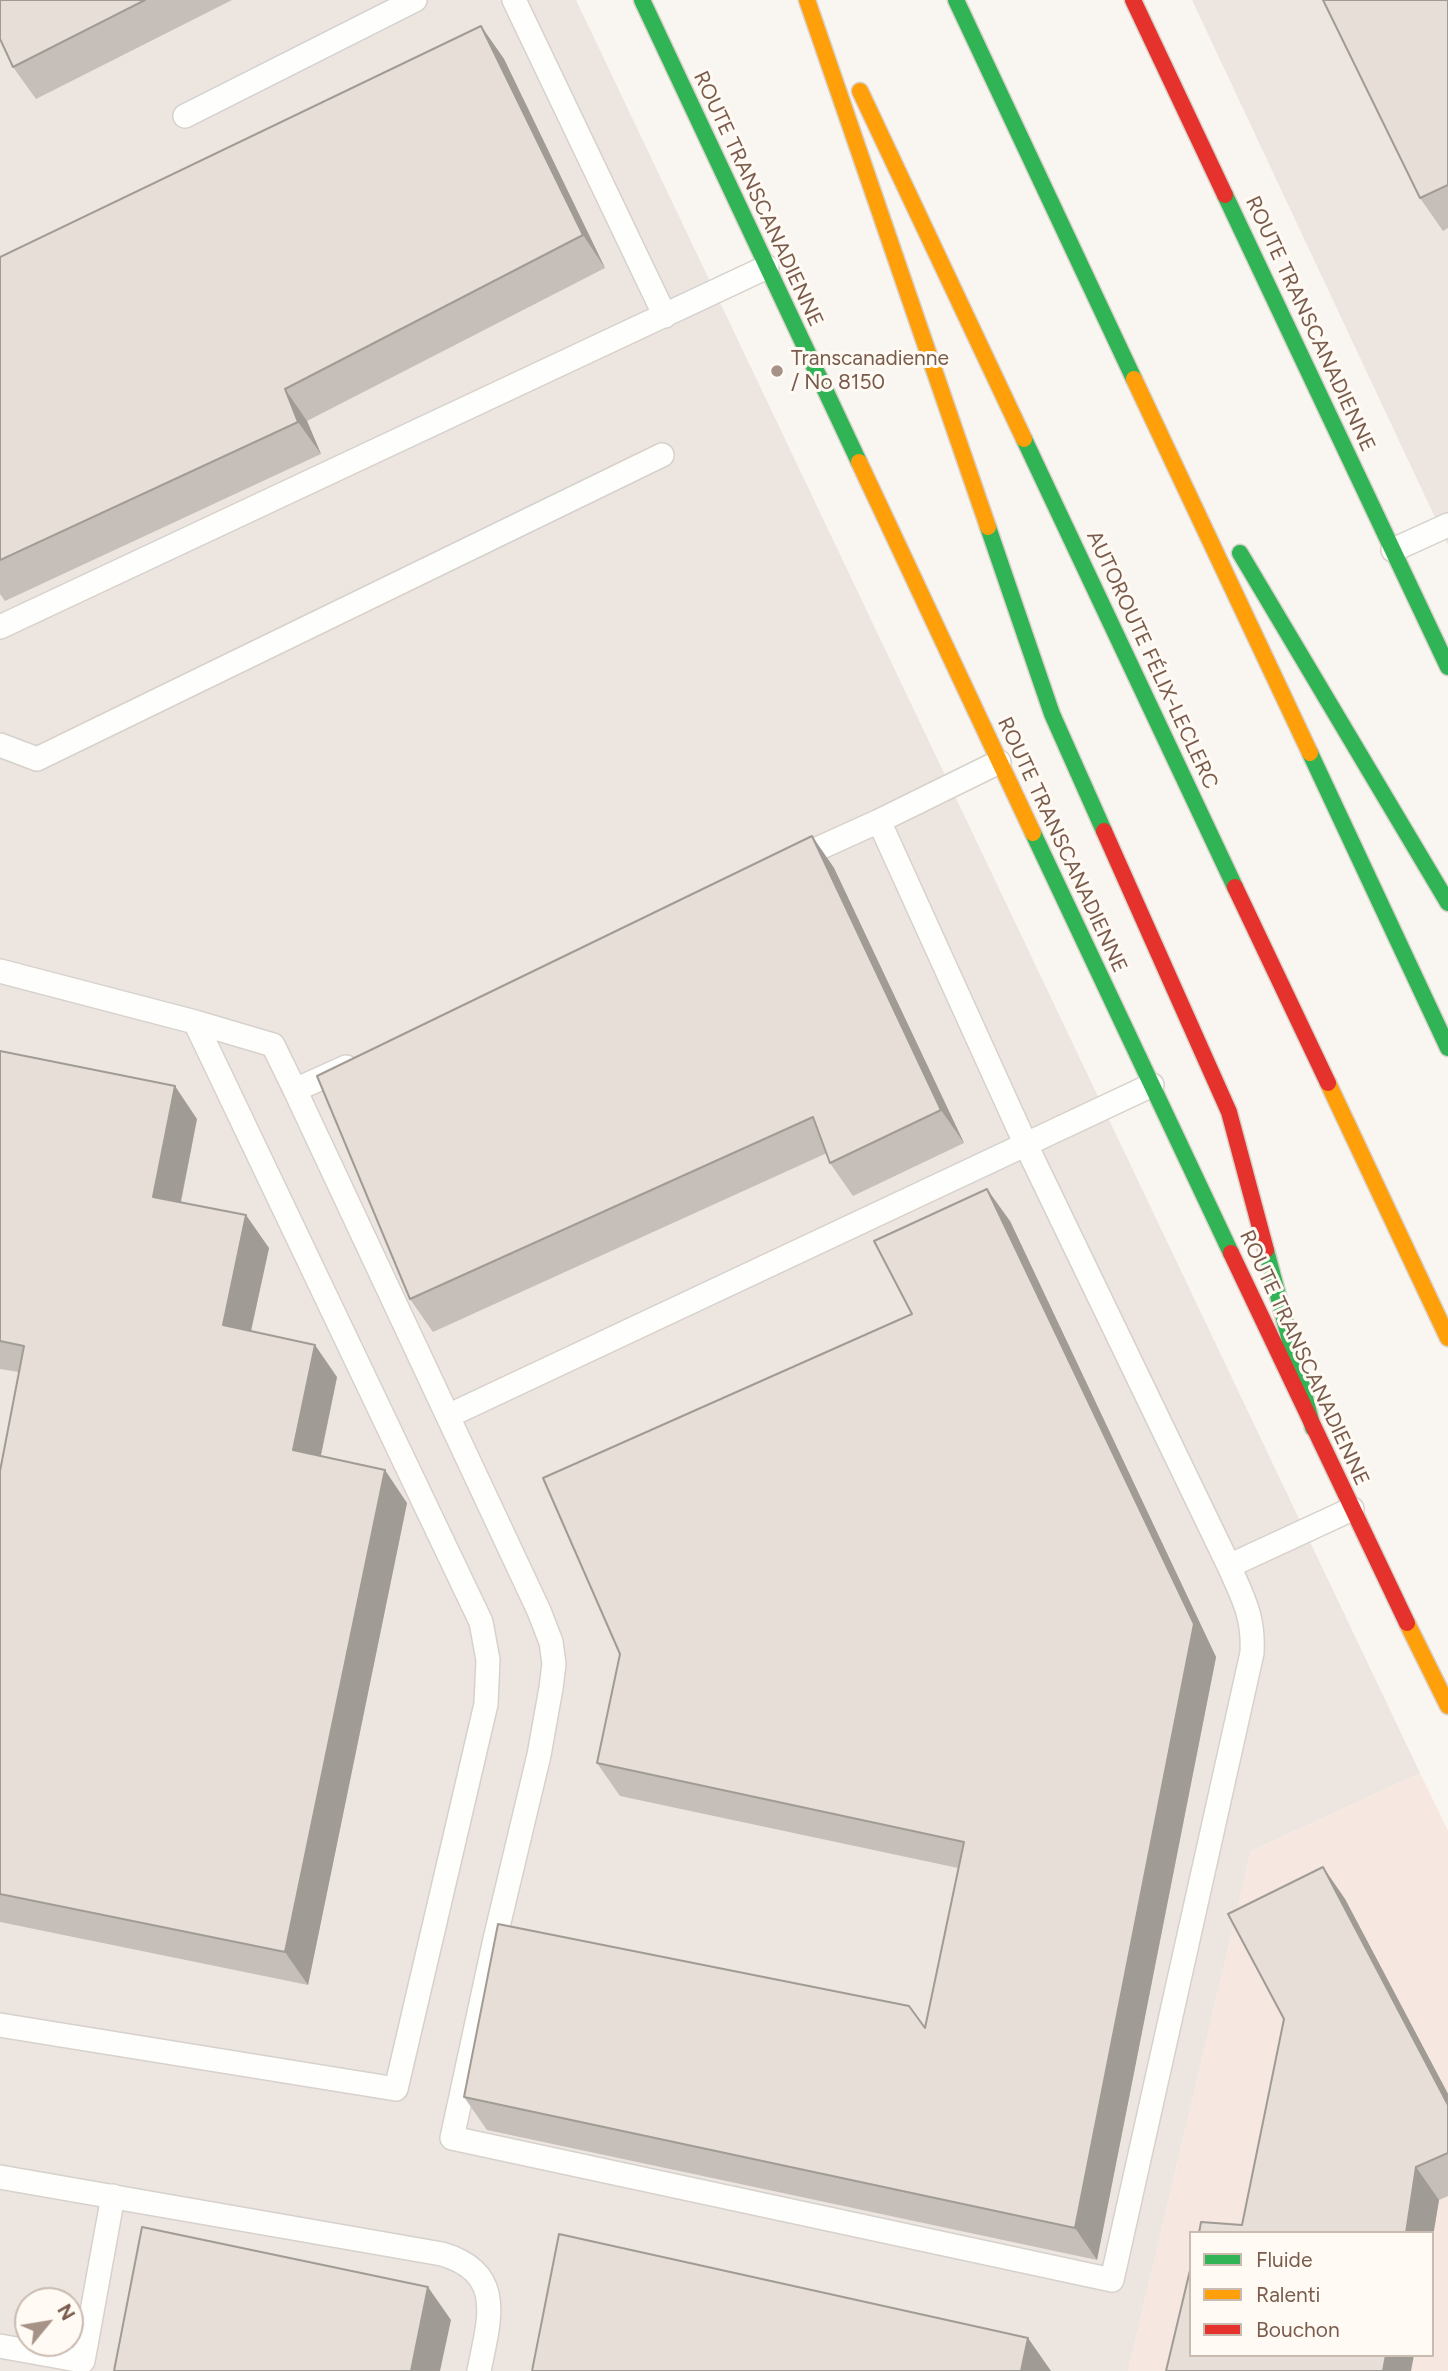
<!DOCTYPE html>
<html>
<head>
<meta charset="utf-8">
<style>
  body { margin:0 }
  #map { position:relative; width:1448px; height:2371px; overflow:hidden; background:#f9f5f0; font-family:Figtree,sans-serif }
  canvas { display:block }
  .legend { position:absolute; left:1189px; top:2231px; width:245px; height:126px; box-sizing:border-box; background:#fffaf3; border:2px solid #cabbb1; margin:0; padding:9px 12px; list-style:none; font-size:21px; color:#7a5c4d }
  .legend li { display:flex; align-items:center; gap:14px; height:35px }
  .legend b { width:35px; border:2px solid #cabbb1 }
  .north { position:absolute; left:14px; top:2287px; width:70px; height:70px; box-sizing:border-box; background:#fffaf3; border:2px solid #cabbb1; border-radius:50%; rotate:60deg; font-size:19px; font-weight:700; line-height:28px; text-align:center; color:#7a5c4d }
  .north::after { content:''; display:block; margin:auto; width:24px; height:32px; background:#a69286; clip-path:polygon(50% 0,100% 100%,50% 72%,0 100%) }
</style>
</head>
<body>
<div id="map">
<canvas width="1448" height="2371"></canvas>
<ul class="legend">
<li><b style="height:9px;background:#30b455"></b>Fluide</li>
<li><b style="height:9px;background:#ff9f0a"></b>Ralenti</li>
<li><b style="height:9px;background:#e5322d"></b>Bouchon</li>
</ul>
<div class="north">N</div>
</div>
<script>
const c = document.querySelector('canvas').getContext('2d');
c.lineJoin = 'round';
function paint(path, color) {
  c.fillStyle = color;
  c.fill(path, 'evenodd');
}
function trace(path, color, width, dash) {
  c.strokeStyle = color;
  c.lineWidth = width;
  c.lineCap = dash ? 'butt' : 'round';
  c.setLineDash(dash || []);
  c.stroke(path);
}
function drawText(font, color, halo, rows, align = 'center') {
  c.font = font + ' Figtree,sans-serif';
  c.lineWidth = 6;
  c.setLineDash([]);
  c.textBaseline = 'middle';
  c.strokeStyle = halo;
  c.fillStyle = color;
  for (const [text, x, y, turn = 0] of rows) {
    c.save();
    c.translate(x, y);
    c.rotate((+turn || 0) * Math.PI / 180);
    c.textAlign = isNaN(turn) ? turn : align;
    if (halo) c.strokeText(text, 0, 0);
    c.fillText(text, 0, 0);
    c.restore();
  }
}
paint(new Path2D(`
  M1420 1773 1448 1831V2371H1128L1251 1851ZM1191 2233H1432V2355H1191Z`), '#f6e8e1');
paint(new Path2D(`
  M0 0H576L1420 1773 1251 1851 1128 2371H0ZM28 2301H70V2343H28Z
  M1192 0H1448V545Z`), '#ede5e0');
const lane = new Path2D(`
  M514 0 665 316
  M185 116 415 0
  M1393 550 1448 525
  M0 627 767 267
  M0 745 37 759 662 455
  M793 860 879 821
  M0 971 195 1022 481 1622 488 1660 486 1704 396 2089 0 2025
  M195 1022 273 1045 295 1090
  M346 1067 295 1090 539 1611 551 1642 554 1664 551 1688 539 1755 495 1939 452 2138 1112 2280 1252 1653C1254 1616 1243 1598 1229 1566L1026 1145 879 821 999 762
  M448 1416 1152 1085
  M1229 1566 1352 1509
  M0 2177 442 2254C506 2273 489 2320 479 2371
  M0 2346 83 2361 113 2196`);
const fast = new Path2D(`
  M642 0 859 462
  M956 0 1134 379
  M1225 195 1448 667
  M1024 439 1235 887
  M988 527 1052 714 1104 831
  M1240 553 1448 903
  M1310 753 1448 1048
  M1033 833 1231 1253
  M1266 1250 1313 1428`);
const slow = new Path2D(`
  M807 0 988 527
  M860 91 1024 439
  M1134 379 1310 753
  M859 462 1033 833
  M1328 1083 1448 1338
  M1407 1623 1448 1706`);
const jam = new Path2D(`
  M1133 0 1225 195
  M1104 831 1229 1112 1266 1250
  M1235 887 1328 1083
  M1231 1253 1407 1623`);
trace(lane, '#d7d1cb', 26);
trace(fast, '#d9d2cb', 19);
trace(slow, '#d9d2cb', 19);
trace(jam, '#d9d2cb', 19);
trace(lane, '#fefefd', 23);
trace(fast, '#30b455', 16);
trace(slow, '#ff9f0a', 16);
trace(jam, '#e5322d', 16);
paint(new Path2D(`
  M0 0H232L36 99 13 67Z
  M1448 0V228L1443 231 1420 198Z
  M481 26 504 59 605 268 307 421 321 454 5 601 0 594V257Z
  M812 836 834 868 964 1143 853 1196 830 1163 827 1153 433 1332 410 1299Z
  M0 1051 197 1119 181 1203 269 1248 251 1331 337 1377 321 1456 407 1503 308 1985 0 1922V1471L19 1372 0 1369Z
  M1010 1221 1216 1657 1097 2260 487 2130 464 2097 925 2028 958 1868 620 1796 597 1763 912 1314Z
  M1323 1867 1345 1899 1448 2094V2196L1439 2200 1432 2242V2233L1242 2225Z`), '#c6bfb9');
paint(new Path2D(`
  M481 26 504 59 605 268 583 235Z
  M285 389 307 421 321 454 298 422Z
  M812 836 834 868 964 1143 941 1110Z
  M175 1086 197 1119 175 1230 153 1197Z
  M987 1189 1010 1221 1216 1657 1097 2260 1075 2228Z
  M246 1215 269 1248 245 1358 223 1325Z
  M315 1345 337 1377 315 1483 293 1450Z
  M385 1470 407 1503 308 1985 285 1952Z
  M1323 1867 1345 1899 1448 2094V2105Z
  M1416 2167 1439 2200 1432 2242V2233H1406Z
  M428 2287 451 2320 440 2371H411Z
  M1028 2338 1051 2371H1021Z
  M1386 2355H1414L1411 2371H1383Z`), '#a19b96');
const building = new Path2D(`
  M0 0H145L13 67 0 39Z
  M1323 0H1448V185L1420 198Z
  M481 26 583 235 285 389 298 422 0 560V257Z
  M812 836 941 1110 830 1163 813 1117 410 1299 317 1076Z
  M0 1051 175 1086 153 1197 246 1215 223 1325 315 1345 293 1450 385 1470 285 1952 0 1894V1471L24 1346 0 1341Z
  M987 1189 1194 1624 1075 2228 464 2097 498 1924 909 2006 925 2028 964 1842 597 1763 620 1654 543 1478 912 1314 874 1241Z
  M1323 1867 1448 2105V2153L1416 2167 1406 2233H1199L1201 2222 1242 2225 1284 2019 1228 1914Z
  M142 2227 428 2287 411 2371H114Z
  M559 2234 1028 2338 1021 2371H532Z
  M1191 2266V2355H1386L1383 2371H1166Z`);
paint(building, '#e6ded7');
trace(building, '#a19b96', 2);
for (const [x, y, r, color] of [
  [777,371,7,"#a69286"]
]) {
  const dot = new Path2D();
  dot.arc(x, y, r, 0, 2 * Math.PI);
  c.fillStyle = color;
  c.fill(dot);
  trace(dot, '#fffaf3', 2.5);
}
drawText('21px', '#7a5c4d', '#fffaf3', [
  ["ROUTE TRANSCANADIENNE",758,199,65],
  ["ROUTE TRANSCANADIENNE",1310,324,65],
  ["AUTOROUTE FÉLIX-LECLERC",1152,660,65],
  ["ROUTE TRANSCANADIENNE",1062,845,65],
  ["ROUTE TRANSCANADIENNE",1304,1358,65]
]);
drawText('21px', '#7a5c4d', '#fffaf3', [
  ["Transcanadienne",791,359],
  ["/ No 8150",791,383]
], 'left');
</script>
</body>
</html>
